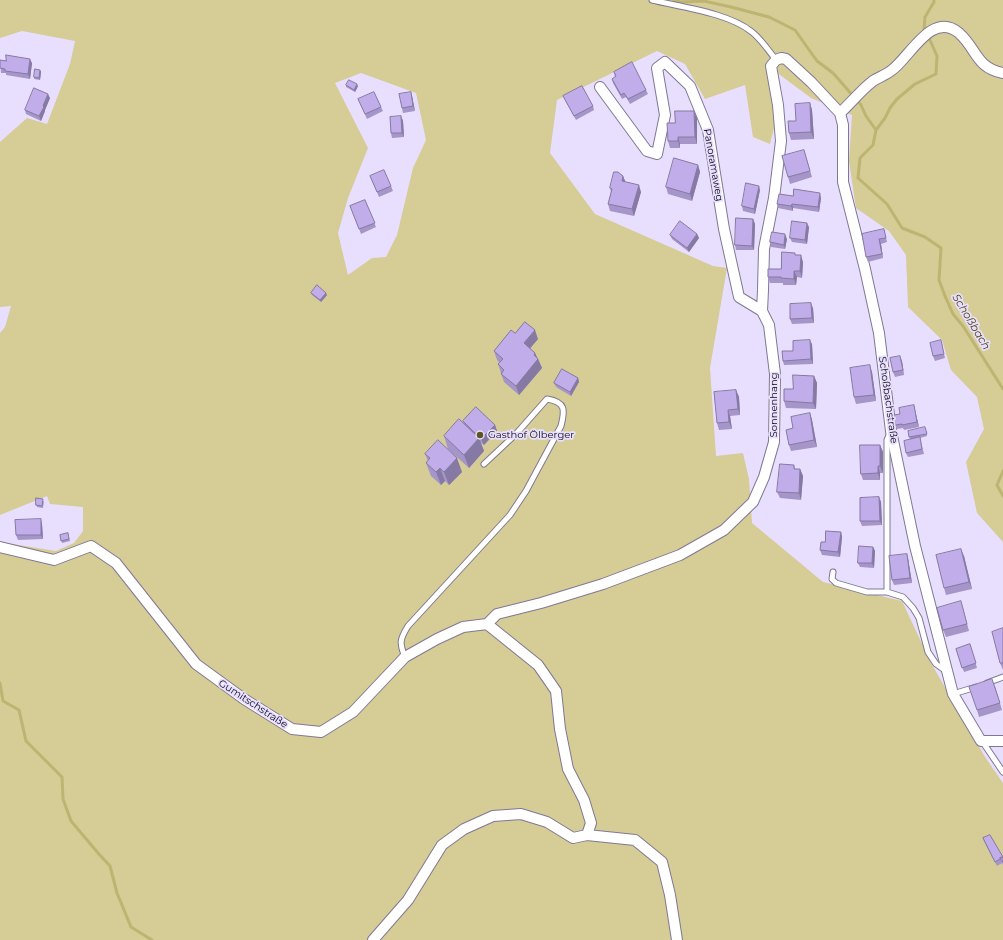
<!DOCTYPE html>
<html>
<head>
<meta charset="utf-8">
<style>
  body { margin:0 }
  canvas { display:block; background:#e8dffe }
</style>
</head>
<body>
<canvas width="1003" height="940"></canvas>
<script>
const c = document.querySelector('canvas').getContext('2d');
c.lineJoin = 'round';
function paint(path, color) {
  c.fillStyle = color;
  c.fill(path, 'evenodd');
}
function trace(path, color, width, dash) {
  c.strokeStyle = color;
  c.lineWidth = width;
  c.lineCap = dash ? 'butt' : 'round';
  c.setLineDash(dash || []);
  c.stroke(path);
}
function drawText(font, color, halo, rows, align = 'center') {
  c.font = font + ' Montserrat,sans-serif';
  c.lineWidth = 3.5;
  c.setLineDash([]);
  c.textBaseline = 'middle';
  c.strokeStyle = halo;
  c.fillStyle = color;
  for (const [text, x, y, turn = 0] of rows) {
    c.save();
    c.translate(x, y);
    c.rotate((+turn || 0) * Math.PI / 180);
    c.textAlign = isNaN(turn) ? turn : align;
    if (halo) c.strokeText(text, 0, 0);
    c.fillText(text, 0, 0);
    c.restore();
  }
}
paint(new Path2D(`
  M0 0H1003V542L977 513 966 462 984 429 977 397 951 370 942 340 908 307 906 255 889 231 856 208 849 161 852 115 811 98 768 66 777 116 770 144 753 137 745 85 705 99 685 64 657 51 557 100 550 153 595 214 713 266 727 268 710 368 716 456 743 453 749 479 752 523 823 582 902 601 931 663 985 757 1003 783V940H0V542L56 551 74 543 83 531V507L50 504 47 496 0 515V333L5 327 11 306 0 307V142L27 118 47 124 70 64 75 41 22 31 0 38ZM361 73 416 93 426 140 413 168 397 235 386 257 372 258 348 275 338 233 348 198 368 148 335 83Z`), '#d5cc96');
trace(new Path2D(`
  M674 0 681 2 704 1 731 7 769 17 795 30 817 61 833 73 861 105 866 116 876 130 873 145 860 158 858 178 887 204 902 228 925 237 941 248 939 280 945 296 953 314 963 326 1003 389
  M924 30 925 17 934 2V0
  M876 130 885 118 890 108 897 99 915 84 936 74 937 56 929 38
  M1003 471 997 485 1003 496
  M0 683 3 701 19 710 26 741 62 777 63 799 71 821 98 853 110 866 117 893 131 927 152 940`), '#beb472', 3);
const service = new Path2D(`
  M652 0C681 7 729 13 752 32 761 39 769 51 776 60
  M833 572 832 579 836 583 867 592H887L903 597 913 608 919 618 928 652 936 664 946 671
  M887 592V440L890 433
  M405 657C399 643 400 639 408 626L510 515 526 491 561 426C565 410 566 402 547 399L516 434 484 464
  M987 683 1003 677
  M953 694 976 687
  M982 741 1003 772`);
const minor = new Path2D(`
  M600 87 647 151 657 154 665 115 657 68 665 62 690 86 708 130 724 229 739 297 762 311
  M840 113C851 103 861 90 873 81 879 77 886 75 892 70 910 57 932 10 959 33 977 49 976 68 1003 73
  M0 547 54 560 91 546 116 563 196 664 244 699 292 729 321 732 353 712 405 657 437 639 463 627 487 624 538 665 556 691 560 729 568 769 584 800 591 823 587 835 573 838 547 822 521 814 493 816 464 829 442 845 408 900 373 940
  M487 624 497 614 541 603 603 584 680 555 724 530 753 502 764 477 774 442 775 374 769 325 762 311 763 290 764 249 774 198 781 141 778 105 771 66 776 60 781 58 786 59 811 82 840 113 843 125V182L865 269 879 333 891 431 915 546 953 694 981 741H1003
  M587 835 635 840 662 862 670 895 677 940`);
trace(service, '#807893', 7);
trace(minor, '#807893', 12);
trace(service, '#fff', 5);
trace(minor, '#fff', 10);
paint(new Path2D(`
  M0 60 32 63 30 79 6 75V73H1Z
  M40 70 41 72 40 80 34 79V77Z
  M614 72 646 90 648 94 630 104 626 97 622 99 613 83 612 79 615 77Z
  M346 85 358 86 355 92 346 87Z
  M412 96 415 111 403 113 402 108Z
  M563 96 593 106 594 110 576 120 565 100Z
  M50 98 45 110V111L41 121 26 114 25 110Z
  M358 99 381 107 383 111 367 119Z
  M810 103 812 110 814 139 791 140 789 133 796 121Z
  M401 116 403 121 404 137 392 138 391 133Z
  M697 118V144H680V148H670L668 141 675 123Z
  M804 150 812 177 790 184 788 177Z
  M698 165 700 172 692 201 668 194 666 187Z
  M370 176 391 186 393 191 379 197Z
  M623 176 625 182 641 192 634 216 610 211 608 204 611 192 610 188Z
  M760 190 755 214 743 211 742 206Z
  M793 196 821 198 819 212 793 208V211L778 208 777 204Z
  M365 200 376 227 361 234 350 206Z
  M753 219 755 224 754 250H736L735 245Z
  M809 227 807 244 792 242 790 238Z
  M884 229 887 242 881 244 883 258 868 262 866 257Z
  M697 234 699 238 689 252 672 239 670 235Z
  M787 239 785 249 771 247 770 242Z
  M796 255 803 262 802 278 797 277 796 285H783V283H770L768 277 781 269Z
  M311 293 327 295 321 302 312 295Z
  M813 308 814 323 792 324 790 319Z
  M515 333 538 339 530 348 535 353 538 359 542 368 519 395 504 382 498 364 500 363 497 360 494 351Z
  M812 344 813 364 784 365 783 361 793 351Z
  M942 345 945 358 935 361 933 356Z
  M902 361 904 375 895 377 893 372Z
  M872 372 876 401 856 404 854 397Z
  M814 376 817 383 816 409 786 408 784 401 793 389Z
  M578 378 579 382 571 396 556 387 554 383Z
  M736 390 739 397 740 415 730 416 732 429 719 430 717 423Z
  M914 405 915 410 919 427 904 430 903 428 897 429 895 425 900 414Z
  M810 413 812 420 817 447 791 451 789 445 793 428Z
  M463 421 495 425 497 431 484 445 481 443 484 451 469 468 448 449 444 436 464 424Z
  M926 430 927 436 920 438 924 454 908 457 906 453 910 439 909 437Z
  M880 445 883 452V473H880V480H863L861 474Z
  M425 454 462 472 449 485 445 481 441 485 431 476 426 463 428 461Z
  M794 465 795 469H800L803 476 801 500 780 498 777 492Z
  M879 497 881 502 882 525 862 526 860 521Z
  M44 501 43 508 37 507 36 505Z
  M42 524 43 539 18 540 16 535Z
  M841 532 842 537 840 557 822 555 820 550 825 542Z
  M68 533 70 541 62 543 60 535Z
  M873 547 875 551 874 568 860 567 858 563Z
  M907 554 908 558 912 583 894 585 892 580Z
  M964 556 972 589 946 595 944 588Z
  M963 608 969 631 946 637 943 630Z
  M1003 628V670L1000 663Z
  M970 644 977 668 964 672 956 649Z
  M995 686 1002 710 979 717 977 710Z
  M983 838 1003 857V865L1002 863 997 866 985 843Z`), '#a595c8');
paint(new Path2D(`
  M30 59 32 63 30 79 28 74Z
  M40 70 41 72 40 80 39 78Z
  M357 84 358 86 355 92 354 90Z
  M411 92 412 96 415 111 413 106Z
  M48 94 50 98 45 110V111L41 121 39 116 43 106Z
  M810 103 812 110 814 139 811 132Z
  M694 111 697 118V144L695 137Z
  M401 116 403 121 404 137 402 133Z
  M678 137 680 144V148L678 141Z
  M698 165 700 172 692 201 690 194Z
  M623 176 626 183 622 181Z
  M639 185 641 192 634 216 632 209Z
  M759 186 760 190 755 214 754 209Z
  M820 193 821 198 819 212 818 207Z
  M792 204 793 208V211L791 206Z
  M753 219 755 224 754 250 752 246Z
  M807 223 809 227 807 244 805 240Z
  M697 234 699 238 689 252 687 248Z
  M785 234 787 239 785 249 784 245Z
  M879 239 881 244 883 258 882 254Z
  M801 255 803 262 802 278 800 271Z
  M794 271 797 277 796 285 794 279Z
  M326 293 327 295 321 302 320 300Z
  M811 303 813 308 814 323 812 318Z
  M535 330 538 339 527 352 524 343Z
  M810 340 812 344 813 364 811 359Z
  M535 353 538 360V359L542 368 519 395 516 386 534 355Z
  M900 356 902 361 904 375 903 370Z
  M870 365 872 372 876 401 874 395Z
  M814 376 817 383 816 409 813 403Z
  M578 378 579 382 571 396 570 392Z
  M736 390 739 397 740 415 738 409Z
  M914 405 915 410 919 427 917 422Z
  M728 410 730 416 732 429 729 422Z
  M810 413 812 420 817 447 814 440Z
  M495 425 497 431 484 445 481 439Z
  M479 438 484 451 469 468 464 455Z
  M880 445 883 452V473L880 466Z
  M457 458 462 472 449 485 444 472Z
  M878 466 880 473V480L878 473Z
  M440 468 445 481 441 485 436 472Z
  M800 469 803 476 801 500 799 493Z
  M879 497 881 502 882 525 880 521Z
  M41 519 42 524 43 539 41 535Z
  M841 532 842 537 840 557 838 552Z
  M873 547 875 551 874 568 872 563Z
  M961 549 964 556 972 589 969 582Z
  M907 554 908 558 912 583 910 578Z`), '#8679a3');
const building = new Path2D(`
  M6 55 30 59 28 74 5 71V69L0 68V60L6 61Z
  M632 62 646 90 628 99 624 93 621 95 612 79 616 76 614 72Z
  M35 69 40 70 39 78 34 77Z
  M349 80 357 84 354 90 346 85Z
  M582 86 593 106 574 116 563 96Z
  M34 88 48 94 43 106 44 107 39 116 25 110Z
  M374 92 381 107 365 114 358 99Z
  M411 92 413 106 402 108 399 94Z
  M810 103 811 132 789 133 788 121H796L795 104Z
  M675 111H694L695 137H678V141H668L667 123H675Z
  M401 116 402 133H391L390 117Z
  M804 150 810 171 788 177 782 156Z
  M674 158 698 165 690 194 666 187Z
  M384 170 391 186 377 192 370 176Z
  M614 172H618L623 176 622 181 639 185 632 209 608 204 612 189 610 188Z
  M746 183 759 186 754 209 742 206Z
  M794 189 820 193 818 207 792 204 791 206 777 204 779 194 793 196Z
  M365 200 375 223 359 229 350 206Z
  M736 218 753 219 752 246 735 245Z
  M680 221 697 234 687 248 670 235Z
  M792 221 807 223 805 240 790 238Z
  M884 229 886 238 879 239 882 254 866 257 862 234Z
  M772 232 785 234 784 245 770 242Z
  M782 252 795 253V255H801L800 271H794V279L781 278V277H768V269H781Z
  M317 285 326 293 320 300 311 293Z
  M811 303 812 318 790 319V304Z
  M525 322 535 330 524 343 535 353 534 355 538 359 516 386 501 374 504 370 498 364 503 359 494 351 511 330 515 333Z
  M810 340 811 359 783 361 782 351H793V341Z
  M941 340 944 354 933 356 930 343Z
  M900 356 903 370 893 372 890 358Z
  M870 365 874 395 854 397 850 368Z
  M562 369 578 378 570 392 554 383Z
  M793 375 814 376 813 403 784 401V389H793Z
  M736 390 738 409 728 410 729 422 717 423 714 392Z
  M914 405 917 422 902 425V424L895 425 894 415 900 414 899 408Z
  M476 407 495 425 481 439 463 421Z
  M810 413 814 440 789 445 786 430 793 428 791 417Z
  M459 419 479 438 464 455 444 436Z
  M925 427 927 434 909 437 908 431Z
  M920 437 922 449 906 453 904 441Z
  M438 440 457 458 444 472 440 468 436 472 426 463 430 458 425 454Z
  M860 445H880V466H878V473L861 474Z
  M780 464 794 465V469H800L799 493 777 492Z
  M879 497 880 521H860V498Z
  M36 498 43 499 42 506 36 505Z
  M41 519V535H16L15 520Z
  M826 531 841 532 838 552 820 550 821 542H825Z
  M68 533 69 539 61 541 60 535Z
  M859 546 873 547 872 563H858Z
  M961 549 969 582 944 588 936 555Z
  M907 554 910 578 892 580 889 556Z
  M961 601 967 624 943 630 937 608Z
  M1003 628V663H1000L992 632Z
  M970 644 976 663 962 668 956 649Z
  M992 679 1000 703 977 710 969 687Z
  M990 835 1003 857 995 862 983 838Z
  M1003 857V862L1000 858Z`);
paint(building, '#c0ade9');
trace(building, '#8679a3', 1);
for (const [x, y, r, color] of [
  [480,435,4,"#5e5622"]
]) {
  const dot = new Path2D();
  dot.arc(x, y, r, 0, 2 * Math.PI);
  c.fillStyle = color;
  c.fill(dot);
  trace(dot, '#e8dffe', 1.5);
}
drawText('10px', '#0d0a14', '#e8dffe', [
  ["Panoramaweg",713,165,80],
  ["Schoßbachstraße",888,400,82],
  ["Sonnenhang",774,405,-90],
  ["Gumitschstraße",253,704,33]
]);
drawText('10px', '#0d0a14', '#e8dffe', [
  ["Gasthof Ölberger",488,435]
], 'left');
drawText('italic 11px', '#48400b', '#e8dffe', [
  ["Schoßbach",971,322,59]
]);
</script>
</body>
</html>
